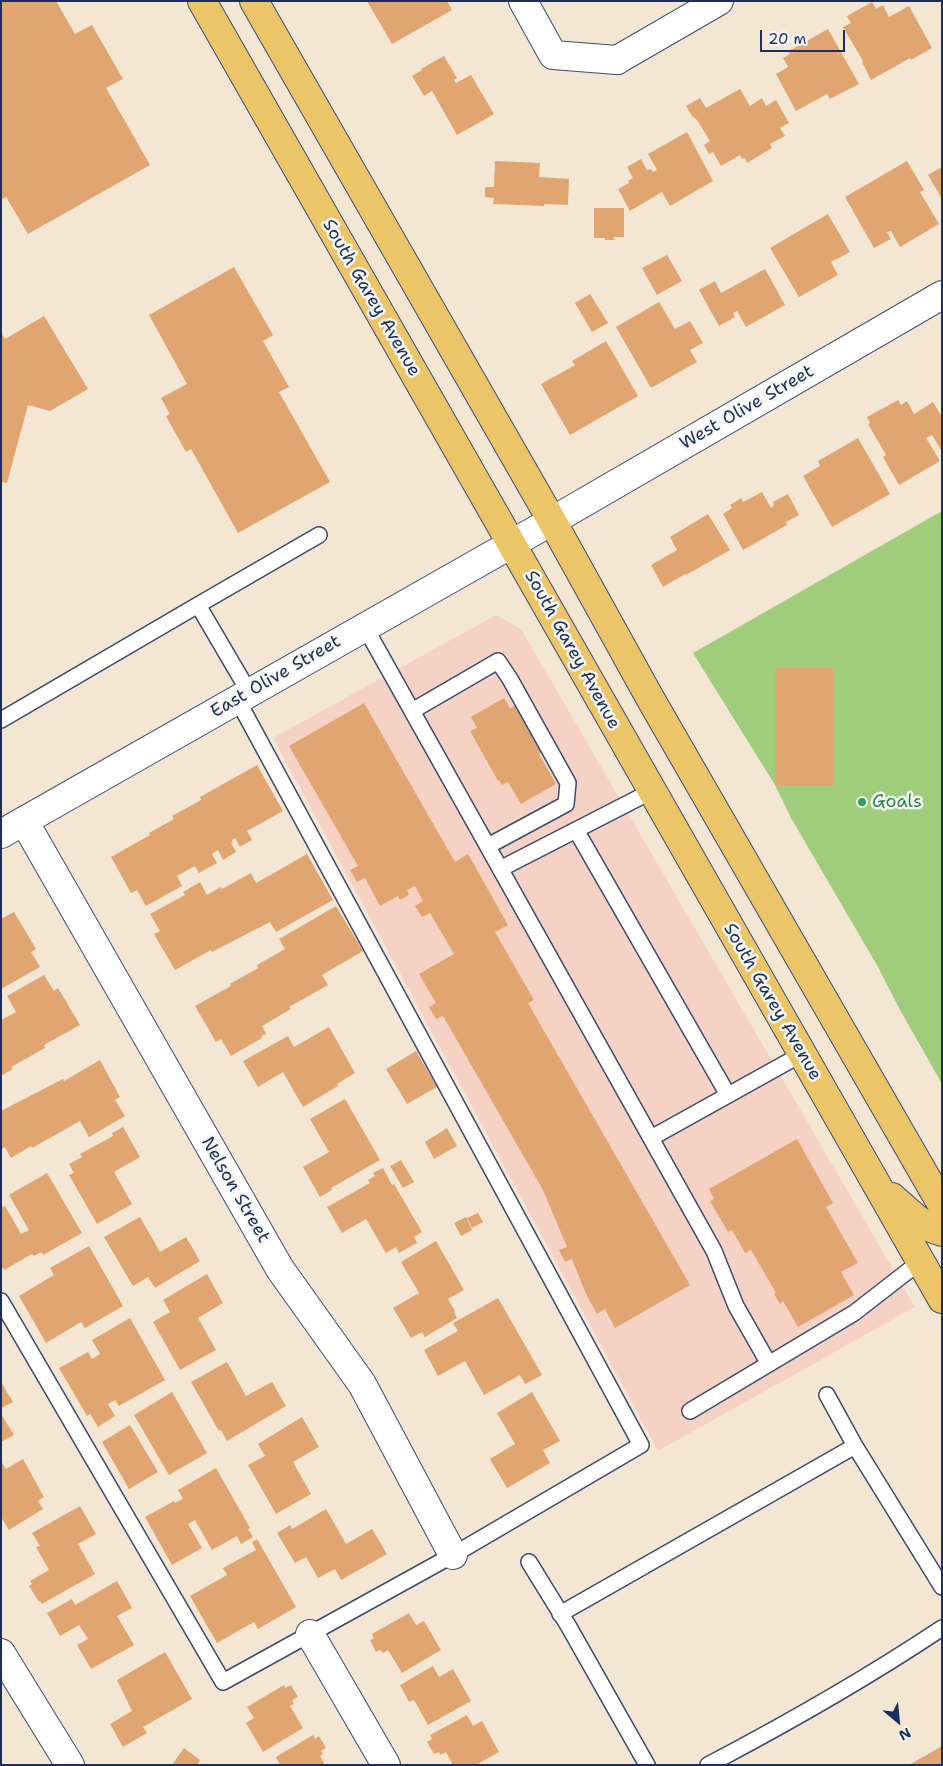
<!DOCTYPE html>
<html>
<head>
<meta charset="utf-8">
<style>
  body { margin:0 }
  #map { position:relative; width:943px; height:1766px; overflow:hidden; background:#f3e7d3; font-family:"Shantell Sans",sans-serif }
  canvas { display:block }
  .frame { position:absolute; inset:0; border:2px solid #1b2f5e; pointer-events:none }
  .north { position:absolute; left:873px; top:1696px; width:50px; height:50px; -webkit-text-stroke:4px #f6f6f2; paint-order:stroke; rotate:152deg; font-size:14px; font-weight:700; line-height:20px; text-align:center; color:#1b2f5e }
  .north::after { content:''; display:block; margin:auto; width:18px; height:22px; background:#1b2f5e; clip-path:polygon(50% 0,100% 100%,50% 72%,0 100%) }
  .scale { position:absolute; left:760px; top:30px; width:85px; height:22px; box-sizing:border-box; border:2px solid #1b2f5e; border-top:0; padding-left:6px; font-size:15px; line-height:18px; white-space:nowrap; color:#1b2f5e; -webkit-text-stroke:4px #f6f6f2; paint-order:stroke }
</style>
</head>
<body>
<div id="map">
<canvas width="943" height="1766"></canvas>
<div class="frame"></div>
<div class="north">N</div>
<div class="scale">20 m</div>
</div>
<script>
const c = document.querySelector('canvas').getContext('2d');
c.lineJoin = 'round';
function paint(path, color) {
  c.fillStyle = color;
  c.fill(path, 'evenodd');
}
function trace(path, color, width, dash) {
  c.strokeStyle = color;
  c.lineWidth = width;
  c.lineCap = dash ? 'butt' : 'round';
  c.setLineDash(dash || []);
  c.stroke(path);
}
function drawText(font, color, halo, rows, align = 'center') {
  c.font = font + ' "Shantell Sans",sans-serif';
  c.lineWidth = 5;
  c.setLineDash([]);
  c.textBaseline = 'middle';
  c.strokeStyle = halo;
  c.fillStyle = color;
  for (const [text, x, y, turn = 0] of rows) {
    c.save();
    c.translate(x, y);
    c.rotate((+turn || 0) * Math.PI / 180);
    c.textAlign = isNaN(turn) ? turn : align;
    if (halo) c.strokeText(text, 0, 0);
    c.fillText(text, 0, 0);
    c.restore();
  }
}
paint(new Path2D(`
  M496 615 521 629 915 1307 658 1451 273 738Z`), '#f6d2c5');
paint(new Path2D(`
  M942 511V1084L899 1008 878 967 791 818 775 785 693 653Z`), '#a0cd7b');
paint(new Path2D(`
  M1 1H56L75 34 92 25 123 79 106 88 150 165 28 234 6 197 1 200Z
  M367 1H447L452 10 392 44Z
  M872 2 876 9 883 5 889 17 909 6 932 48 911 60 910 58 871 80 862 62 863 61 843 27 851 23 847 16Z
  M828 29 859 84 830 99 827 94 796 111 776 74 788 67 783 58 790 54 789 51Z
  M444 56 457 78 454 80 456 83 471 75 494 114 457 135 432 91 424 96 412 76 422 70 421 69Z
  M740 89 750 106 762 98 766 106 776 100 789 123 780 128 785 136 770 144 772 148 747 163 745 158 742 159 740 155 721 166 713 152 709 154 704 145 710 141 697 120 692 116 686 106 700 98 706 108Z
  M687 132 713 181 670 206 662 192 630 211 618 189 629 183 628 181 633 178 627 167 641 159 647 170 651 169 653 172 657 170 648 154Z
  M495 161 540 163 539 177 569 179 568 205 544 204V206L493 204 494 198 485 197V187H494Z
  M907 161 924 190 920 192 939 224 900 247 891 231 887 232 891 239 874 248 845 197Z
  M942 167V199L928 175Z
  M594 208H624V237H614V240H605V238H594Z
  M828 214 850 252 831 262 838 275 799 297 770 248Z
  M667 255 682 281 657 295 642 268Z
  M234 267 273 335 263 341 289 387 279 392 330 482 238 533 191 449 186 452 166 416 170 414 161 398 187 384 149 315Z
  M765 269 785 305 746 327 737 311 733 313 735 317 719 326 699 290 715 281 721 293Z
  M590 294 608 323 592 332 575 303Z
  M659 302 675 329 690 321 703 343 690 350 697 362 651 388 616 327Z
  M44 316 88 389 50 411 28 405 7 483 1 482V333L5 339Z
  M606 341 638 396 570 435 541 384 575 365 572 361Z
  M898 400 901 405 907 401 914 414 933 402 942 417V452L932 435 926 438 940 461 899 485 883 457 886 455 868 424 870 423 867 417Z
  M858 438 890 494 832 527 803 476 820 466 818 461Z
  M762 492 771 508 774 505 773 502 788 494 799 515 786 522 787 525 743 550 723 514 732 508 730 505 741 498 743 502Z
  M708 514 730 550 686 575 685 574 663 587 651 565 677 550 670 537Z
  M775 668H833V785H775Z
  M504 698 510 708 517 705 538 741 536 742 541 752 539 754 556 784 521 804 508 782 502 785 499 780 498 781 470 731 477 728 471 717Z
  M364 703 455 862 468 854 508 925 495 932 534 1000 528 1003 690 1285 615 1328 605 1309 597 1314 586 1294 572 1259 565 1262 559 1250 567 1247 543 1190 443 1016 436 1019 429 1007 436 1003 419 974 454 954 430 913 422 917 415 906 423 901 415 886 407 890 409 895 400 900 398 896 380 906 365 878 357 882 350 870 358 866 289 746Z
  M257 765 283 811 247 831 252 840 240 847 235 838 232 840 233 842 231 843 236 852 223 860 218 850 212 854 217 863 199 873 195 866 177 876 182 886 146 906 137 890 131 893 111 857 150 835 149 833 174 819 172 816 201 800 200 797Z
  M307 854 333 900 276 932 270 922 212 952 211 950 175 970 154 934 160 931 150 914 185 895 183 892 200 882 207 895 221 887 222 889 251 873 256 883Z
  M336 906 363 951 322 975 328 985 289 1007 291 1009 262 1026 266 1034 261 1036 262 1038 231 1056 221 1039 216 1042 195 1006 231 986 230 984 258 968 257 965 285 949 279 939Z
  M14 912 36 949 31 952 40 967 1 989V919Z
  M44 975 54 991 58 988 80 1025 44 1045 45 1048 11 1067 13 1069 1 1076V1020L16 1012 7 996Z
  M329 1027 355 1073 337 1084 338 1086 303 1107 283 1072 258 1087 243 1061 288 1036 294 1047Z
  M416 1051 437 1087 407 1104 386 1069Z
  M100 1060 120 1097 115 1100 125 1116 89 1137 80 1121 32 1148 31 1146 11 1158 5 1147 1 1149V1111L63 1079 64 1081Z
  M345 1099 380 1160 331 1188 332 1190 320 1197 303 1167 329 1152 310 1119Z
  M123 1127 140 1157 114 1172 132 1204 97 1224 69 1175 74 1173 69 1164 82 1157 80 1154 113 1136 112 1133Z
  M447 1128 457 1146 434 1159 425 1142Z
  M797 1139 833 1203 826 1207 858 1263 841 1272 854 1295 798 1327 783 1301 780 1304 774 1294 776 1293 751 1250 745 1253 732 1230 728 1232 710 1201 714 1199 709 1189Z
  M401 1160 414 1182 403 1188 390 1166Z
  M383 1168 392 1185 394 1184 422 1232 414 1237 417 1243 399 1253 396 1247 386 1253 366 1219 342 1233 327 1207 370 1183 368 1180 375 1176 373 1173Z
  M47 1173 82 1233 43 1255 42 1252 34 1256 32 1254 4 1270 1 1266V1208L5 1206 21 1234 29 1230 9 1195Z
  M478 1213 483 1222 472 1228 467 1218Z
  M140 1217 160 1252 186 1237 200 1261 155 1288 148 1277 133 1286 104 1237Z
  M466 1217 472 1230 461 1236 454 1223Z
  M436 1241 464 1290 448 1299 455 1311 454 1312 457 1318 425 1337 422 1332 411 1338 393 1308 419 1293 401 1262Z
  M89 1246 123 1306 85 1328 81 1322 46 1343 19 1296 54 1275 50 1268Z
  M207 1274 223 1303 198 1318 216 1350 180 1370 153 1322 170 1312 163 1300Z
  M498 1298 542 1375 525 1384 520 1375 484 1395 465 1361 438 1376 424 1350 458 1331 453 1323Z
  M130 1318 165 1380 119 1406 115 1400 108 1404 115 1416 98 1427 90 1414 87 1416 59 1368 88 1352 92 1359 100 1354 92 1340Z
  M227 1362 246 1396 272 1382 286 1406 227 1441 221 1430 219 1431 191 1382Z
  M1 1382 13 1402 1 1408Z
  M172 1392 207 1453 169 1475 134 1415Z
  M532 1392 560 1441 543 1450 550 1463 507 1488 490 1459 515 1444 497 1413Z
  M1 1414 14 1435 1 1442Z
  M302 1417 319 1447 293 1462 311 1494 276 1514 248 1465 265 1456 258 1444Z
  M130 1425 158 1472 129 1489 102 1442Z
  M23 1459 44 1497 38 1501 43 1509 9 1530 1 1517V1461L6 1469Z
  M216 1468 250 1528 248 1529 253 1537 241 1544 237 1536 212 1550 195 1520 188 1524 202 1548 172 1565 145 1517 174 1501 175 1503 183 1499 178 1490Z
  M80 1506 96 1534 78 1544 95 1574 42 1604 40 1601 39 1602 29 1586 32 1584 30 1581 49 1570 36 1547 40 1546 32 1533Z
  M326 1509 346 1544 372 1529 387 1554 341 1580 335 1569 318 1578 306 1557 295 1563 277 1533 290 1525 292 1529Z
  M257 1539 296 1607 258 1629 254 1622 217 1643 190 1596 227 1575 223 1568 256 1550 252 1542Z
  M117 1581 132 1608 117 1616 134 1645 91 1669 77 1645 88 1639 79 1625 60 1636 47 1613 72 1599 75 1605Z
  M409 1613 416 1625 424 1621 441 1650 402 1673 388 1650 383 1653 380 1650 376 1652 370 1640 374 1638 372 1634Z
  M165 1652 192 1699 143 1727 147 1733 123 1747 110 1724 132 1711 117 1680Z
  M433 1666 439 1677 453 1669 471 1701 428 1725 414 1700 409 1702 400 1685Z
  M284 1685 285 1688 291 1685 298 1697 292 1700 294 1704 290 1706 303 1728 263 1752 246 1723 254 1718 247 1707Z
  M467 1715 473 1726 482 1721 499 1752 476 1765H453L446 1752 440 1755 439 1752 434 1754 427 1742 432 1739 430 1735Z
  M313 1735 315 1739 319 1736 326 1748 321 1751 323 1754 320 1756 325 1765H280L276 1757Z
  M942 1746V1765H909Z
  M184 1748 200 1760 197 1765H172Z`), '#e0a571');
const service = new Path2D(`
  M198 605 319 535
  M365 627 714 1251 736 1306 769 1364
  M412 711 498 661 510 679 568 783 566 804 488 846
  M1 720 198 605 249 692
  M576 830 728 1095
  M500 869 652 791
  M651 1138 802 1054
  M1 1301 223 1682 453 1555 641 1445 237 699
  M827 1395 855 1446
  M690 1411 854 1313 921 1261
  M529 1562 569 1627 647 1765
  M560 1614 855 1446 942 1587
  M708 1765C788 1723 867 1678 942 1628`);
const minor = new Path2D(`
  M617 60 719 1
  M24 821 280 1269 362 1384 453 1555
  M310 1634 386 1765
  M1 1653 70 1765`);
const tertiary = new Path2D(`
  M523 1 553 55 617 60
  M1 834 552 521 942 295`);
const primary = new Path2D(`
  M202 1 942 1299
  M254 1 552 521 650 698 942 1205
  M892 1197C907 1210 922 1227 942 1232`);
trace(service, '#3b4b70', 18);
trace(minor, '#3b4b70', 30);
trace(tertiary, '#3b4b70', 30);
trace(primary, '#3b4b70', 30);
trace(service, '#fff', 15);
trace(minor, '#fff', 28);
trace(tertiary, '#fff', 28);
trace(primary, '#edc569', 28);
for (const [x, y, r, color] of [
  [862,802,5,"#2e9e5b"]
]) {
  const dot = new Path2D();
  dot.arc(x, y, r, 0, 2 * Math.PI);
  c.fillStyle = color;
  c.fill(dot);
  trace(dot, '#f6f6f2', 2);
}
drawText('18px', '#1b2f5e', '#f6f6f2', [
  ["South Garey Avenue",371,298,60],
  ["West Olive Street",747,408,-30],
  ["South Garey Avenue",572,650,61],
  ["East Olive Street",276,677,-30],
  ["South Garey Avenue",772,1002,60],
  ["Nelson Street",235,1190,60]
]);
drawText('18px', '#27864d', '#f6f6f2', [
  ["Goals",872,802]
], 'left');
</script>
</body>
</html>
